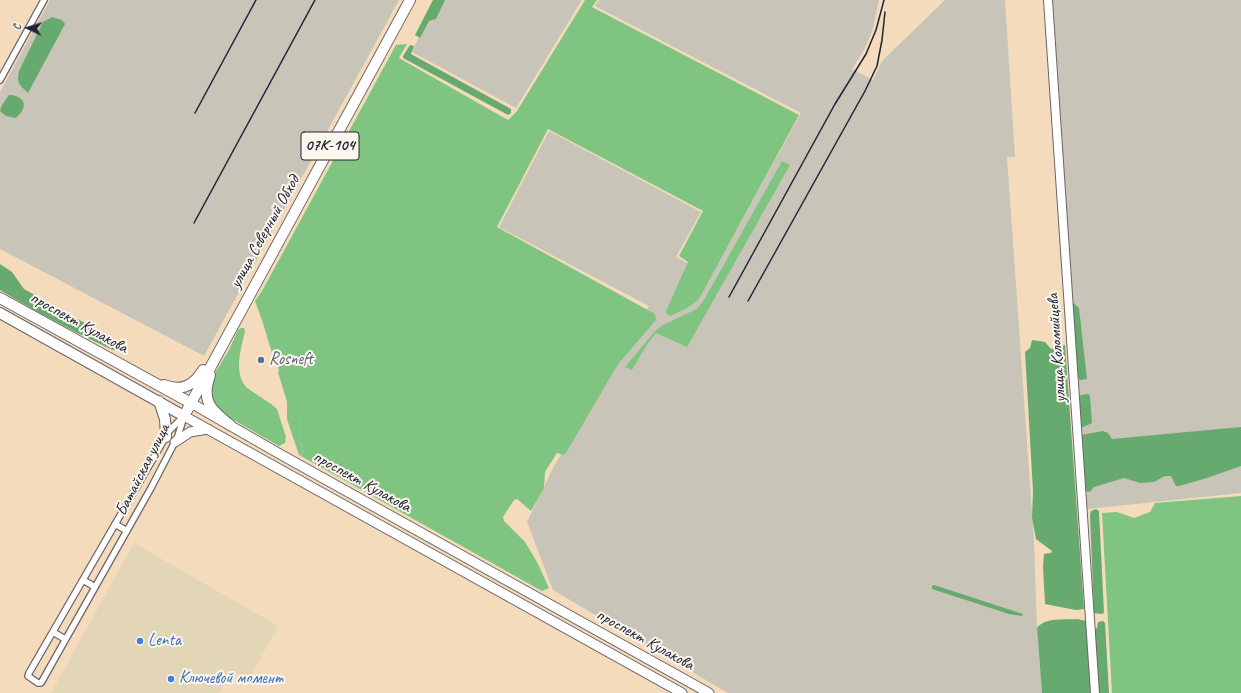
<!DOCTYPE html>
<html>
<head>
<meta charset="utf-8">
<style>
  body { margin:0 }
  #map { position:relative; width:1241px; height:693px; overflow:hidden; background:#f3dbbc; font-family:Caveat,sans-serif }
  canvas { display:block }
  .north { position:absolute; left:8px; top:8px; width:40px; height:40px; -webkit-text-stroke:3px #fbf7ec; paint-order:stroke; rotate:274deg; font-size:11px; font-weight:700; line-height:16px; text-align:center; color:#22223b }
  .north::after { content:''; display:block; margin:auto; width:14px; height:18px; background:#22223b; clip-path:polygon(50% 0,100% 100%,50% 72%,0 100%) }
</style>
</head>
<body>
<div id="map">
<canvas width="1241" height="693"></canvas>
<div class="north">С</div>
</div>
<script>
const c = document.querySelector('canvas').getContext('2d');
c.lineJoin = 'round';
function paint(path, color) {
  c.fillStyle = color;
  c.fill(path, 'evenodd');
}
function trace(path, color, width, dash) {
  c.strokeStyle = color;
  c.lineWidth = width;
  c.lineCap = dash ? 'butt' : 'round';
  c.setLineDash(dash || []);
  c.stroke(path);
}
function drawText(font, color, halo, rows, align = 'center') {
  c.font = font + ' Caveat,sans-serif';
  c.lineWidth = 4;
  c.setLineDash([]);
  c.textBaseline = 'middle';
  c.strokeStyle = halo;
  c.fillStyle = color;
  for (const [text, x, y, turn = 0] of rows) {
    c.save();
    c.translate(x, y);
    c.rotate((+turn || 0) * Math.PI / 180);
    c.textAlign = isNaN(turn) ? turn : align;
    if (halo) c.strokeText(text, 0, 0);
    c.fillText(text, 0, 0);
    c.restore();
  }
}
paint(new Path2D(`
  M134 543 278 626 249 679 231 671 219 693H51Z`), '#e2d6b7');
paint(new Path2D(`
  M50 0H399L204 356 0 249V92Z
  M438 0H582L516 108 412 52 415 45Z
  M599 0H879L872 32 863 52 852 69 873 80 882 61 945 0H1005L1015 157H1007L1034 542 1037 628 1042 693H728L553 590 527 522 553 468 649 306 499 227 549 131 701 212 676 257 711 276 801 113 595 6Z
  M1052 0H1241V493L1087 509Z`), '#c8c4b8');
paint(new Path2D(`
  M585 0H597L592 7 799 115 700 297C692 307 681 311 670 316L666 313V311L688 262 679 256 703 211 548 129 497 227 655 314 656 320 619 363 611 376 566 453 564 455 557 453 545 472 544 488 531 511 517 499 514 500 503 517 504 521 525 542 537 562 549 588 542 591 301 456 304 449 301 444 299 417 300 414 299 418 301 445 304 449 300 456 299 455 287 419V402L278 372 279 371 277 363H275L262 320 255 301 262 291 396 45 407 44 399 58 508 120 517 111Z
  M782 161 790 165 687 347 656 333 646 346 632 370 625 367 656 330 663 325 697 309 704 300Z
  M241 328H244L245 331C241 349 233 373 247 388L271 404 277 409 286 437 285 443 279 446 225 415 212 400 210 394 215 373 229 350 238 330Z
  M1241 496V693H1112L1102 513 1117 512 1134 518 1150 512 1155 503Z`), '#7fc581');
paint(new Path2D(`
  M433 0H445L436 19 429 21 420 38 415 35Z
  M52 17 62 20 65 24 28 93C20 85 16 83 19 71L43 22Z
  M410 45 414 46 411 54 511 109V113L508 115 403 58V56Z
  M9 95C18 95 28 100 22 111 21 113 18 116 16 118L6 116 0 111 2 105Z
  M0 264 12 272 24 289 115 340 119 344 118 349 113 350C74 332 37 312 0 290Z
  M1074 303 1079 308 1087 379 1080 380 1077 377 1072 304Z
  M1032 340 1045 342 1051 349 1065 345 1084 609 1076 610 1045 604 1043 567 1044 554 1051 553 1052 551 1036 539 1032 518 1033 491 1025 352 1030 348Z
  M1088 394 1090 396 1092 423 1083 427 1080 426 1079 398 1081 395Z
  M1241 427V466L1207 478 1179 486H1176L1171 476H1165L1154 482 1140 483 1124 478 1094 487 1090 492 1085 491 1081 435 1103 431 1108 433 1112 439Z
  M1096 509 1099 511 1104 613 1101 614 1094 613 1090 515 1091 511Z
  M934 585 1023 614 1022 616 1009 614 932 589V586Z
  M1077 619 1086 621 1092 693H1042L1037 628C1045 617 1065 620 1077 619Z
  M1103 621 1105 623 1109 693H1098L1094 631 1097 628 1098 622Z`), '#67aa6f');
const street = new Path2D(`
  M0 80 44 0
  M184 416 178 436 151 488 41 683H38L28 676 29 673 169 431Z
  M115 524 127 531
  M83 580 95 587
  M53 632 65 639`);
const secondary = new Path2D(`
  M1048 0 1095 693`);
const primary = new Path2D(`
  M191 403 278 453 709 693
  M184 416 682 693
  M175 442 190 432 208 429`);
const highway = new Path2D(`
  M0 298 191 403
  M0 313 184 416 410 0
  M210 375C201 401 210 409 230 425
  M164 385C182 392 194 385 203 370
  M159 401 165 419 166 437`);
trace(street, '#6b6368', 8);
trace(secondary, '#6b6368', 10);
trace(primary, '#6b6368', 11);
trace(highway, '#6b6368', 12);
trace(street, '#fff', 5.5);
trace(secondary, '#fff', 8);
trace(primary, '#fff', 9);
trace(highway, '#fff', 10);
trace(new Path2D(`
  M195 113 256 0
  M194 223 315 0
  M729 297 835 104 866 54 876 30 884 0
  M748 301 865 91 877 66 882 40 885 12`), '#22223b', 1.5);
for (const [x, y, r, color] of [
  [261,360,4,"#5c6f8a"],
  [140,641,4,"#3f7fe0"],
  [171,679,4,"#3f7fe0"]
]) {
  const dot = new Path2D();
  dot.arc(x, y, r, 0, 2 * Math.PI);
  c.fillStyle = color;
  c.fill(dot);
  trace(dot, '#fbf7ec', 1.5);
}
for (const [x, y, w] of [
  [330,146,58]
]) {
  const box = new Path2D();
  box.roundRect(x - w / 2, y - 14, w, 28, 3);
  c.fillStyle = '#fbf7ec';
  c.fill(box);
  trace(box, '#22223b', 1);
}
drawText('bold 16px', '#22223b', null, [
  ["07К-104",330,146]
]);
drawText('17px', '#22223b', '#fbf7ec', [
  ["улица Северный Обход",265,232,-61],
  ["проспект Кулакова",79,323,29],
  ["улица Коломийцева",1057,348,-94],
  ["Батайская улица",143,470,-63],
  ["проспект Кулакова",362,482,29],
  ["проспект Кулакова",645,640,29]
]);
drawText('17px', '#4e5e75', '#fbf7ec', [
  ["Rosneft",269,360]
], 'left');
drawText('17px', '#366cbe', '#fbf7ec', [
  ["Lenta",148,641],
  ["Ключевой момент",179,679]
], 'left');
</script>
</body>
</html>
